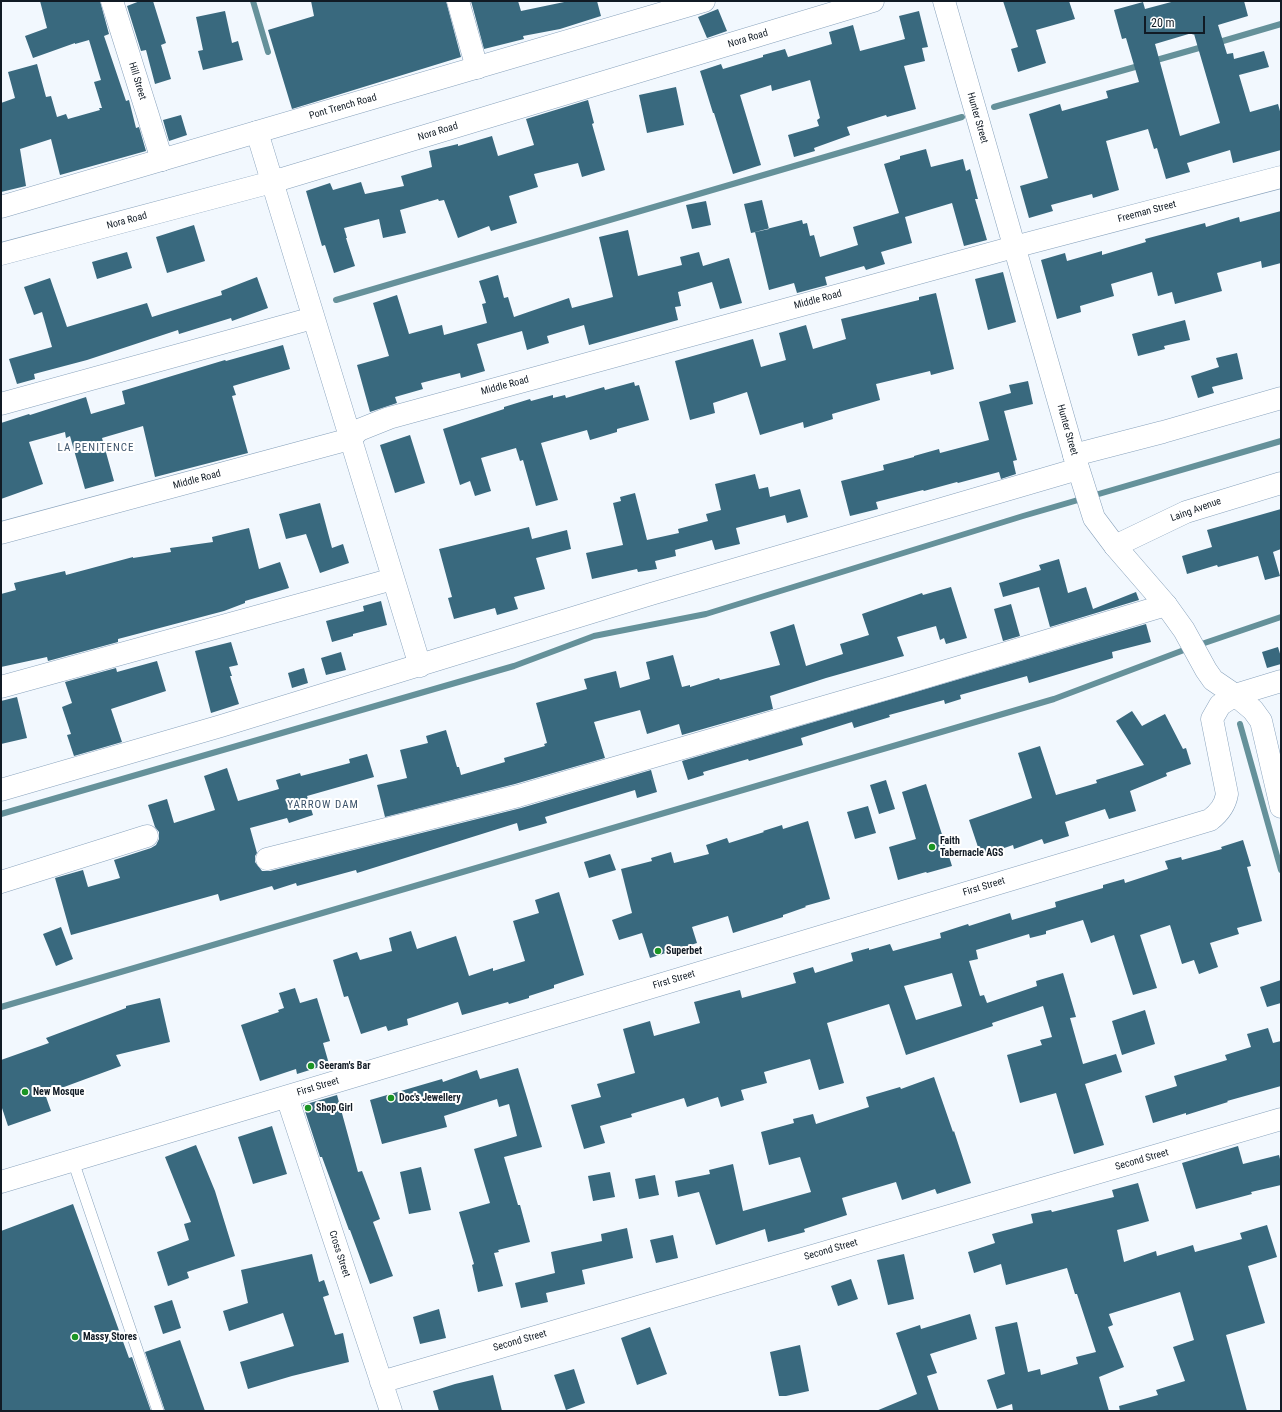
<!DOCTYPE html>
<html>
<head>
<meta charset="utf-8">
<style>
  body { margin:0 }
  #map { position:relative; width:1282px; height:1412px; overflow:hidden; background:#f2f8fe; font-family:"Roboto Condensed",sans-serif }
  canvas { display:block }
  .frame { position:absolute; inset:0; border:2px solid #111b25; pointer-events:none }
  .scale { position:absolute; left:1144px; top:16px; width:61px; height:18px; box-sizing:border-box; border:2px solid #111b25; border-top:0; padding-left:5px; font-size:12px; line-height:14px; white-space:nowrap; color:#111b25; -webkit-text-stroke:3px #fff; paint-order:stroke }
</style>
</head>
<body>
<div id="map">
<canvas width="1282" height="1412"></canvas>
<div class="frame"></div>
<div class="scale">20 m</div>
</div>
<script>
const c = document.querySelector('canvas').getContext('2d');
c.lineJoin = 'round';
function trace(path, color, width, dash) {
  c.strokeStyle = color;
  c.lineWidth = width;
  c.lineCap = dash ? 'butt' : 'round';
  c.setLineDash(dash || []);
  c.stroke(path);
}
function paint(path, color) {
  c.fillStyle = color;
  c.fill(path, 'evenodd');
}
function drawText(font, color, halo, rows, align = 'center') {
  c.font = font + ' "Roboto Condensed",sans-serif';
  c.lineWidth = 4;
  c.setLineDash([]);
  c.textBaseline = 'middle';
  c.strokeStyle = halo;
  c.fillStyle = color;
  for (const [text, x, y, turn = 0] of rows) {
    c.save();
    c.translate(x, y);
    c.rotate((+turn || 0) * Math.PI / 180);
    c.textAlign = isNaN(turn) ? turn : align;
    if (halo) c.strokeText(text, 0, 0);
    c.fillText(text, 0, 0);
    c.restore();
  }
}
trace(new Path2D(`
  M253 1 268 52
  M1216 43 1281 24
  M1153 61 1206 46
  M994 107 1142 65
  M336 300 962 117
  M1240 724 1281 870
  M1 814 514 666 594 636 706 614 1023 516 1281 441
  M1 1007 1054 699 1184 650 1281 617`), '#65919a', 6);
paint(new Path2D(`
  M40 1H100L109 34 104 36 126 101 129 100 136 128 139 127 146 151 60 175 51 139 20 149 26 186 1 192V103L15 98 8 72 37 64 46 97 51 96 57 117 66 114 68 119 100 110 99 108H102L94 82 101 80 89 40 75 44V43L33 58 25 36 47 28Z
  M140 1H153L166 43 161 45 171 79 155 84 146 50 141 51 127 6Z
  M311 1H446L461 57 292 109 268 30 314 16Z
  M471 1H518L521 11 569 1H597L601 16 560 29 523 36 524 39 484 49Z
  M1003 1H1069L1075 19 1036 30 1046 63 1018 72 1011 49 1018 47Z
  M1175 1H1244L1248 16 1218 25 1227 54 1233 53 1234 59 1264 51 1269 67 1239 75 1250 112 1278 104 1281 115V150L1233 163 1230 150 1187 163 1190 172 1166 179 1157 148 1154 149 1148 129 1106 141 1119 190 1093 198 1092 194 1051 205 1053 211 1029 218 1020 186 1048 178 1029 114 1060 104 1062 111 1108 98 1106 91 1139 82 1126 38 1122 39 1114 10 1143 2 1145 9ZM1192 33 1193 35 1194 34 1220 123 1180 136 1155 44Z
  M718 9 727 31 707 38 698 17Z
  M225 11 232 43 238 41 243 60 203 70 198 51 203 50 196 17Z
  M919 11 928 47 922 48 925 61 904 66 916 109 887 117 886 115 847 127 850 135 814 148 815 151 794 157 788 135 819 126 817 120 820 118 810 80 772 91 771 85 740 95 761 165 733 174 714 113H713L700 71 721 64 723 69 763 57V55L785 49 788 57 832 44 829 32 853 25 860 51 905 39 899 16Z
  M676 87 684 125 647 133 639 95Z
  M588 100 594 123 592 124 605 170 582 177 578 163 534 174 538 187 509 196 517 223 491 231 489 226 458 238 444 200 439 201 438 199 400 210 406 233 383 238 379 219 344 228 347 238H346L355 266 334 273 325 245 322 246 306 191 330 183 333 190 361 182 365 194 404 186 401 176 432 167 429 151 458 144V146L492 136 498 156 534 145 526 119Z
  M181 115 187 135 169 141 163 120Z
  M926 149 931 167 963 159 966 171 970 169 978 199H975L987 240 964 246 952 203 905 217 912 243 881 252 885 264 866 270 864 266 825 277 827 285 797 293 794 283 769 290 755 232 802 220 803 224 807 223 810 236 814 235 820 257 858 245 853 227 899 213 884 164 900 159V156Z
  M762 200 769 229 751 233 744 204Z
  M706 201 711 225 692 229 686 205Z
  M1281 211V263L1262 268 1261 261 1217 273 1222 291 1175 304 1172 292 1158 296 1152 272 1111 284 1114 296 1080 306 1081 312 1057 319 1041 260 1065 253 1067 261 1102 251V255L1146 242 1145 239 1205 223 1206 227 1239 217 1240 222Z
  M194 225 205 261 167 273 156 237Z
  M628 230 638 276 682 265 680 257 699 252 703 266 729 258 742 303 720 309 712 282 678 292 681 306 675 307 678 320 589 345 584 325 547 336 549 343 527 350 522 331 477 344 485 371 461 378 460 373 421 383 423 389 395 397 397 403 370 412 357 365 389 356 373 303 397 295 409 334 442 325 444 335 487 323 482 304 486 303 479 281 498 275 504 298 508 297 514 317 569 298 572 308 613 297 599 237Z
  M127 252 132 268 97 279 92 262Z
  M1003 272 1016 322 988 330 975 279Z
  M257 277 268 308 232 321 231 318 179 334 178 330 87 360 34 374 35 379 17 384 9 359 52 347 42 312 34 315 24 287 50 278 67 327 147 303 152 317 222 295 221 291Z
  M936 293 954 369 931 375 930 371 876 384 880 400 832 414 833 419 804 428 803 422 760 435 747 392 713 403 715 413 690 420 675 361 753 339 761 367 786 360 779 333 806 325 813 349 846 339 841 319 919 300V297Z
  M1185 320 1190 340 1164 346 1165 349 1138 356 1132 334Z
  M283 345 290 369 233 386 236 395 232 396 248 453 155 477 143 426 102 438 114 481 85 489 70 436 66 438 65 432 29 442 43 484 1 499V423L29 414 30 415 86 397 91 414 125 404 122 391 225 360 226 361Z
  M1237 353 1243 379 1212 387 1214 393 1198 398 1191 376 1219 367 1216 358Z
  M1028 381 1033 404 1004 411 1017 460 1013 461 1016 474 1001 479 999 472 958 483 957 482 924 491 923 490 876 502 878 509 850 516 841 481 884 470 883 465 914 457V456L939 449 940 453 989 440 979 402 1011 393 1009 385Z
  M634 382 635 386 639 385 649 420 617 429V432L590 440 587 430 541 443 558 500 536 506 523 460 520 461 516 448 481 458 491 491 475 496 470 481 460 485 443 429 504 409V407L530 399 531 401 553 395V398L565 395 566 398 604 387 605 390Z
  M410 435 425 483 395 493 380 445Z
  M755 474 759 489 768 487 770 497 800 489 808 517 787 523 785 515 736 528 740 544 715 550 712 540 675 550 676 556 655 561 657 569 638 572 637 569 592 579 586 553 623 545 613 503 621 501 620 497 635 493 647 540 679 533 678 529 708 521 706 514 721 510 715 484Z
  M320 503 332 548 343 544 349 563 320 573 306 534 286 539 279 514Z
  M1281 509V549L1273 552 1280 576 1265 580 1258 556 1218 567 1217 565 1187 574 1182 556 1212 547 1207 530Z
  M529 527 532 539 567 530 571 549 536 558 545 589 514 597 518 609 497 615 495 608 454 619 448 598 452 597 439 549Z
  M249 528 259 569 280 562 289 588 245 601V603L224 611 118 639V642L48 661 47 657 1 667V594L16 590 14 583 65 571 66 575 133 557V558L171 552 170 548 213 542 212 537Z
  M1059 559 1068 593 1086 587 1093 609 1136 592 1139 600 1050 627 1039 587 1003 597 999 583 1041 570 1039 565Z
  M951 587 967 638 946 644 944 638 940 640 936 626 897 637 904 656 826 678 770 696 773 709 682 735 679 724 647 734 640 710 594 722 605 758 515 784 385 817 377 785 407 778 400 750 428 743 426 736 446 730 457 767H459L461 775 505 762 504 758 545 746 544 744 547 743 536 703 587 689 584 679 616 671 620 688 650 679 646 662 673 655 682 687 690 685V687L719 678 720 680 780 665 770 632 794 624 806 666 843 654 840 644 869 635 862 614 922 593 923 595Z
  M381 601 387 625 353 634V636L332 642 326 621 364 611 363 606Z
  M1011 604 1020 636 1003 641 994 609Z
  M1146 624 1151 642 1112 652 1113 658 1029 683 1027 676 960 695 961 699 945 704 944 700 889 715 890 717 854 728 852 722 801 738 803 745 749 761 748 759 703 772 704 775 688 780 682 761Z
  M231 642 238 665 229 667 232 676H230L239 704 211 713 195 651Z
  M1278 647 1281 657V664L1267 668 1262 652Z
  M341 652 346 670 326 675 321 658Z
  M157 661 166 691 111 709 122 742 74 756 67 735 71 734 62 707 72 703 65 682 116 668 117 672Z
  M304 668 308 683 292 688 288 673Z
  M17 697 27 738 1 744V701Z
  M1132 711 1142 726 1165 714 1183 749 1186 748 1191 764 1166 773 1167 776 1130 791 1136 811 1109 819 1105 809 1065 822 1069 836 1044 844 1042 839 1014 849 1013 845 981 856 969 820 1032 798 1018 753 1040 746 1056 795 1097 783 1096 780 1144 765 1116 721Z
  M367 754 374 777 307 796 313 815 289 823 287 818 250 828 257 853 255 856V862L262 871H270L521 808 651 770 657 792 637 798 635 790 545 817 547 823 519 831 517 823 357 873 356 870 297 886 296 883 274 890 272 886 220 901 218 894 71 935 55 878 83 870 88 887 120 878 114 860 151 848 156 845 159 839V832L155 827 148 805 167 799 174 823 215 810 204 776 227 768 238 801 279 789 276 780 300 773 301 776 350 763 349 759Z
  M886 780 895 809 879 814 870 785Z
  M926 784 952 866 927 873 926 872 898 880 889 847 916 839 902 792Z
  M868 806 876 833 855 839 847 812Z
  M808 821 830 899 805 906 806 907 783 915V917L733 933 728 916 692 927 697 943 650 958 642 933 619 940 612 920 632 913 621 869 652 861 651 858 671 852 674 863 709 854 706 845 727 838 729 843 764 832 763 831 782 825 783 829Z
  M1243 840 1251 866 1247 867 1262 921 1237 928 1239 934 1210 943 1218 967 1199 974 1194 960 1182 964 1170 925 1140 935 1157 988 1133 995 1114 935 1091 943 1083 920 1046 931V934L1030 938 1029 934 976 950 978 959 969 961 980 996 984 995 987 1003 1037 986 1036 981 1063 973 1076 1017 1070 1018 1083 1064 1116 1054 1122 1072 1085 1084 1104 1145 1074 1154 1056 1093 1020 1103 1007 1055 1042 1045 1040 1040 1052 1037 1043 1006 992 1023 993 1026 906 1055 889 1004 827 1023 844 1083 819 1090 810 1059 764 1072 767 1083 741 1090 744 1100 721 1107 718 1097 687 1107 684 1098 631 1114 632 1117 600 1126 605 1143 584 1149 571 1105 601 1097 597 1084 635 1073 623 1029 650 1021 654 1036 700 1023 694 1002 740 990 742 998 796 983 793 973 813 967 815 973 853 961 851 953 869 948V950L890 944 893 951 941 938 940 933 968 924 969 926 1010 913 1012 920 1056 907 1055 902 1103 888V885L1124 879 1125 883 1168 869 1165 861 1181 857 1182 860 1222 849 1221 847ZM952 973 962 1006 916 1020 904 986Z
  M610 854 616 870 589 878 584 862Z
  M559 892 584 975 554 985V988L529 996V998L509 1004 508 1002 462 1015 458 1002 407 1019 408 1025 388 1031 386 1026 361 1034 348 996 344 997 333 960 357 952 360 960 392 951 389 938 411 931 417 949 456 936 469 976 493 968V971L525 961 513 921 539 913 535 900Z
  M61 927 73 959 56 966 43 934Z
  M1281 980V1003L1267 1007 1260 987Z
  M295 988 300 1003 317 998 330 1041 323 1043 329 1064 297 1074 296 1069 260 1081 241 1025 279 1012 278 1010 284 1008 279 993Z
  M160 998 170 1042 116 1055 121 1066 45 1094 51 1111 8 1126 1 1105V1060L49 1043 46 1038 126 1008V1006Z
  M1145 1010 1155 1044 1122 1055 1112 1021Z
  M1268 1028 1273 1043 1281 1041V1086L1227 1101 1228 1102 1186 1115V1113L1153 1123 1145 1096 1177 1086 1174 1076 1227 1060 1225 1055 1251 1047 1247 1034Z
  M518 1068 542 1147 504 1157 518 1205H520L530 1242 498 1250 499 1252 494 1253 503 1286 478 1292 472 1265 474 1264 459 1212 490 1203 474 1149 517 1136 509 1104 499 1107 497 1099 444 1116 447 1127 382 1144 370 1100 442 1079 443 1082 477 1070 480 1079Z
  M934 1077 953 1132 954 1131 971 1183 937 1194 935 1189 902 1200 896 1182 842 1198 847 1215 804 1229 805 1232 768 1242 765 1229 716 1245 699 1192 678 1197 675 1181 710 1174 709 1170 733 1164 743 1211 811 1192 800 1157 769 1165 761 1132 794 1123 793 1119 813 1114 816 1124 869 1107 866 1097 900 1087 901 1089Z
  M337 1095 358 1172 362 1171 380 1219 373 1222 393 1276 370 1284 350 1230H349L322 1157H320L303 1105Z
  M272 1126 287 1174 253 1184 238 1137Z
  M196 1145 215 1191 235 1256 187 1272 189 1278 168 1286 157 1252 189 1240 184 1224 191 1222 165 1157Z
  M1238 1146 1243 1164 1279 1155 1281 1163V1185L1251 1192 1252 1194 1196 1209 1182 1163Z
  M421 1167 431 1210 409 1214 400 1172Z
  M610 1172 615 1197 593 1201 588 1176Z
  M655 1175 659 1195 639 1199 635 1179Z
  M1138 1183 1149 1221 1117 1230 1124 1262 1156 1251 1157 1256 1193 1245 1195 1252 1242 1239 1240 1233 1267 1225 1277 1257 1248 1266 1265 1323 1226 1335 1247 1411H1120L1119 1406 1158 1395 1156 1390 1185 1381 1173 1347 1194 1340 1180 1292 1109 1314 1113 1325 1108 1327 1124 1367 1099 1377 1109 1411H1013L1012 1404 997 1409 987 1380 1005 1374 995 1327 1017 1322 1028 1372 1040 1369 1041 1375 1078 1364 1076 1357 1096 1352 1077 1294H1075L1067 1268 1006 1285 1001 1264 974 1273 968 1252 995 1243 992 1234 1033 1223 1031 1214 1051 1210 1052 1212 1114 1197 1112 1190Z
  M73 1204 129 1358 132 1357 151 1411H1V1231Z
  M627 1228 633 1258 582 1270 585 1284 546 1293 548 1302 521 1308 515 1283 555 1273 551 1252 602 1241 601 1234Z
  M673 1235 678 1258 656 1263 650 1240Z
  M312 1254 319 1282 324 1280 329 1295 323 1297 335 1335 343 1333 349 1362 292 1376 248 1389 240 1362 294 1346 283 1313 229 1331 223 1311 248 1303 241 1270Z
  M904 1254 914 1299 888 1305 877 1260Z
  M851 1279 858 1299 838 1306 831 1286Z
  M172 1300 181 1328 163 1334 154 1306Z
  M439 1309 446 1338 420 1344 413 1317Z
  M970 1314 977 1339 930 1354 937 1373 927 1376 939 1411H876L917 1394 896 1333 920 1325 921 1329Z
  M650 1327 667 1374 637 1385 621 1338Z
  M180 1340 205 1411H165L145 1352Z
  M800 1345 809 1391 786 1396H779L770 1352Z
  M574 1369 585 1403 566 1410 554 1375Z
  M493 1375 502 1411H439L433 1391 455 1384Z`), '#39697e');
const service = new Path2D(`
  M73 1161 158 1411`);
const minor = new Path2D(`
  M112 1 162 160
  M458 1 477 68
  M257 132 420 666
  M1 254 272 182 873 1
  M1 404 313 318
  M1074 455 1163 432 1281 398
  M1 533 350 439 359 430 389 418 1014 247 1281 177
  M1115 546 1186 512 1281 483
  M1 687 393 579
  M1 790 221 726 651 594 1078 469
  M267 859 518 796 896 686 1166 605
  M1 882 147 836
  M287 1097 391 1411
  M381 1382 1281 1119`);
const tertiary = new Path2D(`
  M944 1 1074 455 1094 518 1115 546 1166 605 1184 630 1206 670 1213 680 1235 695 1253 710 1261 721 1281 807
  M1 207 704 1
  M1 1182 1210 820C1219 813 1225 806 1227 794L1212 719 1220 705 1235 695 1281 681`);
trace(service, '#88a2bc', 12);
trace(minor, '#88a2bc', 23);
trace(tertiary, '#88a2bc', 23);
trace(service, '#fff', 11);
trace(minor, '#fff', 22);
trace(tertiary, '#fff', 22);
for (const [x, y, r, color] of [
  [932,847,4,"#1b9424"],
  [658,951,4,"#1b9424"],
  [311,1066,4,"#1b9424"],
  [25,1092,4,"#1b9424"],
  [391,1098,4,"#1b9424"],
  [308,1108,4,"#1b9424"],
  [75,1337,4,"#1b9424"]
]) {
  const dot = new Path2D();
  dot.arc(x, y, r, 0, 2 * Math.PI);
  c.fillStyle = color;
  c.fill(dot);
  trace(dot, '#fff', 1.5);
}
drawText('10px', '#111b25', '#fff', [
  ["Nora Road",748,39,-17],
  ["Hill Street",137,81,73],
  ["Pont Trench Road",343,107,-16],
  ["Hunter Street",977,118,74],
  ["Nora Road",438,132,-17],
  ["Freeman Street",1147,212,-15],
  ["Nora Road",127,221,-15],
  ["Middle Road",818,300,-15],
  ["Middle Road",505,386,-15],
  ["Hunter Street",1067,430,74],
  ["Middle Road",197,480,-15],
  ["Laing Avenue",1196,510,-20],
  ["First Street",984,887,-17],
  ["First Street",674,980,-17],
  ["First Street",318,1087,-17],
  ["Second Street",1142,1160,-16],
  ["Second Street",831,1250,-16],
  ["Cross Street",339,1254,72],
  ["Second Street",520,1341,-16]
]);
drawText('bold 10px', '#111b25', '#fff', [
  ["Faith",940,841],
  ["Tabernacle AGS",940,853],
  ["Superbet",666,951],
  ["Seeram's Bar",319,1066],
  ["New Mosque",33,1092],
  ["Doc's Jewellery",399,1098],
  ["Shop Girl",316,1108],
  ["Massy Stores",83,1337]
], 'left');
c.letterSpacing = '1px';
drawText('11px', '#3c536a', '#fff', [
  ["LA PENITENCE",96,448],
  ["YARROW DAM",323,805]
]);
c.letterSpacing = '0px';
</script>
</body>
</html>
